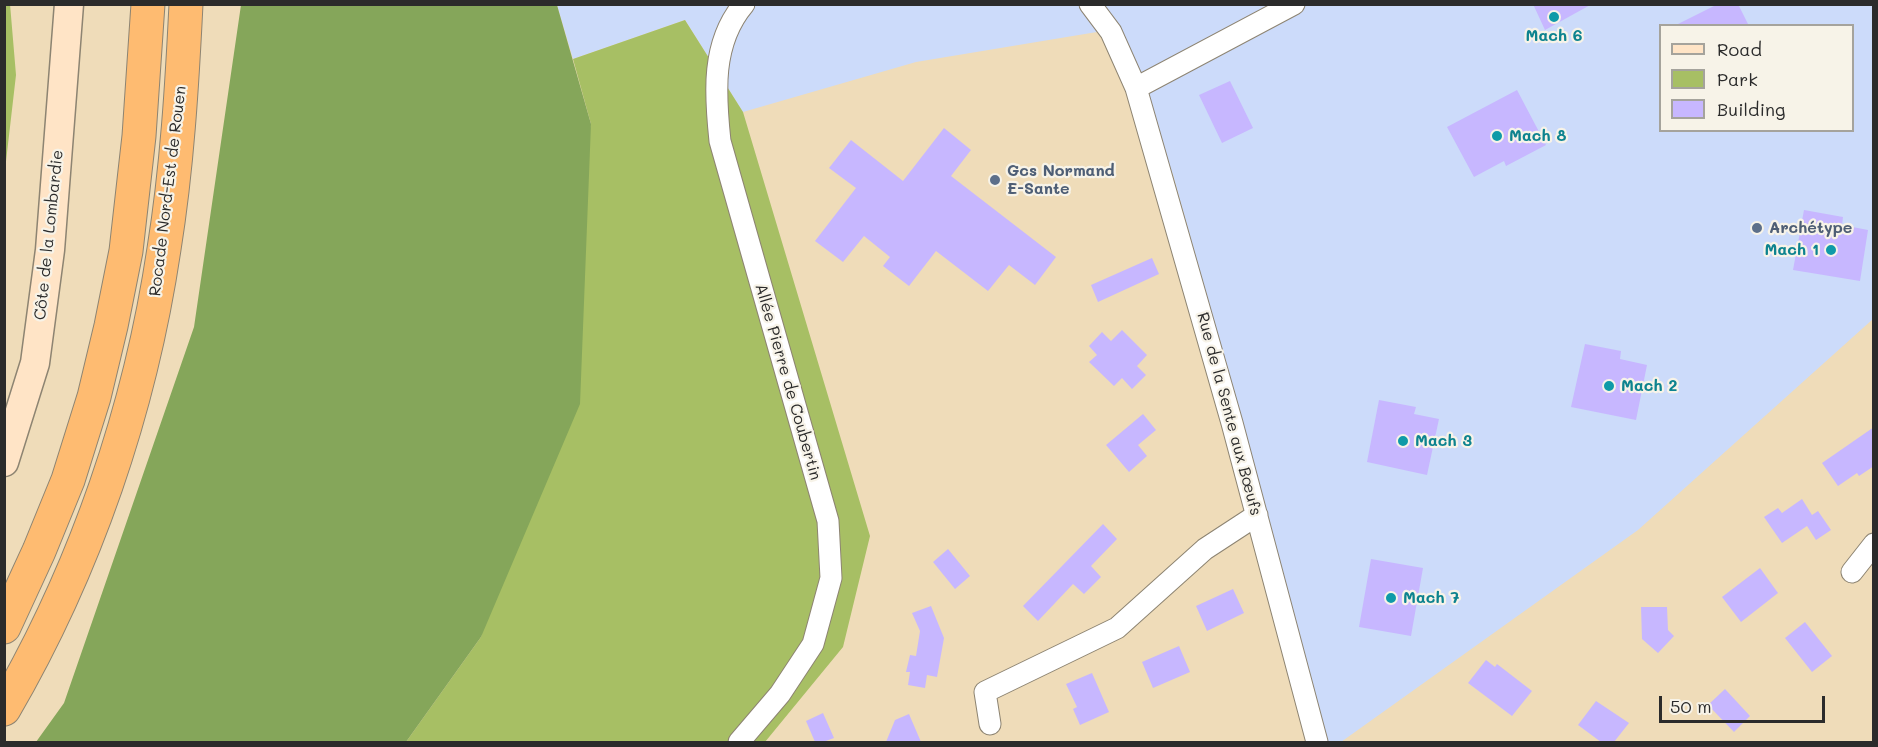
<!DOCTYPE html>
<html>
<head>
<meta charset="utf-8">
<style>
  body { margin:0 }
  #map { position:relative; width:1878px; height:747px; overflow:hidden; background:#efdcb9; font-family:Mali,sans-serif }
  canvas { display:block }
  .frame { position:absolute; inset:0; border:6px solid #2b2b2b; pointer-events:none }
  .legend { position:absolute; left:1659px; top:24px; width:195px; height:108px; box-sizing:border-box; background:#f7f3e8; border:2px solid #a5a39c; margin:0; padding:8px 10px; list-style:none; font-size:18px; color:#2b2b2b }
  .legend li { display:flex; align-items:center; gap:12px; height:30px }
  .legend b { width:30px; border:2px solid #a5a39c }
  .scale { position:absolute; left:1659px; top:696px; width:166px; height:27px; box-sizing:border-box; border:3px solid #2b2b2b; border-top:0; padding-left:8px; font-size:18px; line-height:21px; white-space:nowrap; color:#2b2b2b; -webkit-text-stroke:4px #f7f3e8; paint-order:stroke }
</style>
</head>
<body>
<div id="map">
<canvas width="1878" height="747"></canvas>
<div class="frame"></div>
<ul class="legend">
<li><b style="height:8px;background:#ffe4c6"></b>Road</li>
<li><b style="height:16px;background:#a7bf64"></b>Park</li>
<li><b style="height:16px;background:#c7b7ff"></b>Building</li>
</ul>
<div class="scale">50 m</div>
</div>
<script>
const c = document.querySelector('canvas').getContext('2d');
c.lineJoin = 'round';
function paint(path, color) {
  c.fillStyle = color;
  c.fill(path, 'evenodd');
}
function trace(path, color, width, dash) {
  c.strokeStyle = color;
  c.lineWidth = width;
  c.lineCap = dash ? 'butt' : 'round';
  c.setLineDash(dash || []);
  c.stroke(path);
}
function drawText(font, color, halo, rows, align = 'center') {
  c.font = font + ' Mali,sans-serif';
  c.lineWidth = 4.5;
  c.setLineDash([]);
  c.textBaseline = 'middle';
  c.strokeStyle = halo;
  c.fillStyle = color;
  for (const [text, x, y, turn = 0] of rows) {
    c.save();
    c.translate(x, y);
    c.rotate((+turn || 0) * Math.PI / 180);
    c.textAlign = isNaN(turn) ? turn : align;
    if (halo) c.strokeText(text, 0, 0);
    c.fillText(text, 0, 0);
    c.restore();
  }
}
paint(new Path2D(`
  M557 5H1873V319L1638 530 1341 742H1325L1237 404 1173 175 1138 76 1115 29 916 62 743 112 685 20 573 59ZM1660 26H1852V130H1660Z`), '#ccdbfa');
paint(new Path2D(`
  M10 4 16 75 5 170 4 5Z
  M685 20 743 112 870 536 843 647 765 742H406L481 637 591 124 573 59Z`), '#a7bf64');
paint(new Path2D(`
  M241 5H557L591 124 580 404 481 637 406 742H36L64 703 194 327Z`), '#85a65a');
paint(new Path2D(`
  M1533 4H1592L1545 30Z
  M1718 4H1738L1749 26H1674Z
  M1230 81 1253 128 1222 143 1199 95Z
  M1517 90 1546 145 1506 166 1504 161 1474 177 1447 127Z
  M944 128 971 150 951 176 1056 257 1035 285 1009 265 988 291 936 251 909 286 883 266 890 257 864 236 843 262 815 241 856 188 829 168 851 140 903 181Z
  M1804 210 1843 217 1842 225 1868 230 1860 281 1793 270Z
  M1152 258 1159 274 1098 302 1091 285Z
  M1122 330 1147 355 1137 366 1146 375 1132 389 1122 378 1114 386 1089 362 1097 355 1089 346 1102 332 1111 341Z
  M1585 344 1621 351 1620 359 1647 365 1636 420 1571 407Z
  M1379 400 1416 407 1414 414 1439 419 1427 475 1367 462Z
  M1143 414 1156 430 1138 445 1147 456 1129 472 1106 445Z
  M1874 427V466L1859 476 1857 473 1838 486 1822 463Z
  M1802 499 1812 515 1818 511 1831 530 1816 540 1807 526 1782 543 1764 517 1778 508 1782 513Z
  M1103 524 1117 539 1091 566 1101 577 1084 594 1073 584 1038 621 1023 606Z
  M948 549 970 576 955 589 933 562Z
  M1371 559 1423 568 1411 636 1359 627Z
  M1760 568 1778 593 1741 622 1722 597Z
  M1233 589 1244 613 1207 631 1196 606Z
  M931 606 944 638 937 677 927 675 925 688 908 685 910 672H906L910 655 916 656 920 631 912 613Z
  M1641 607H1667L1668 630 1674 636 1658 653 1642 639Z
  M1805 622 1832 656 1812 672 1785 638Z
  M1179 646 1190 672 1153 688 1142 662Z
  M1486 660 1495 667 1497 664 1532 691 1512 716 1468 683Z
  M1092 673 1109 712 1080 725 1073 709 1077 707 1066 684Z
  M1725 689 1750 716 1734 732 1708 705Z
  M1596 701 1629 723 1614 742H1601L1578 725Z
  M823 713 834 738 823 742H815L806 721Z
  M909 714 921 742H886L895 720Z`), '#c7b7ff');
const minor = new Path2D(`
  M1090 4 1111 32 1136 88 1232 423 1317 742
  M1136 88 1294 4
  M1852 572 1874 544
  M990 724 985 692 1117 628 1205 549 1257 515
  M739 742 780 694 813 644 831 578 828 521 720 141C715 94 711 43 744 4`);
const secondary = new Path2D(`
  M4 462 35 363 50 250 69 4`);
const trunk = new Path2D(`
  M4 627 39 551 68 480 94 397 111 326 126 251 139 136 148 4
  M4 709C86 568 140 410 164 249 177 168 182 86 186 4`);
trace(minor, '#8d8472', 23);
trace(secondary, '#8d8472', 31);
trace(trunk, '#8d8472', 35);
trace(minor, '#fff', 21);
trace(secondary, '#ffe4c6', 28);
trace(trunk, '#febb71', 33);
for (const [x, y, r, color] of [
  [1554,17,6,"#0f9aa8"],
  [1497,136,6,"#0f9aa8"],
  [995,180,6,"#5c6f8a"],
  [1757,228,6,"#5c6f8a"],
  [1831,250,6,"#0f9aa8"],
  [1609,386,6,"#0f9aa8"],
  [1403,441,6,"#0f9aa8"],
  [1391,598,6,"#0f9aa8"]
]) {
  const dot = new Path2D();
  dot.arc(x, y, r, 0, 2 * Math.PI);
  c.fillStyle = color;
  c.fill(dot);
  trace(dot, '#f7f3e8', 2);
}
drawText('bold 16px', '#0d838f', '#f7f3e8', [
  ["Mach 6",1554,36,"center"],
  ["Mach 8",1509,136],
  ["Mach 1",1819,250,"right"],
  ["Mach 2",1621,386],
  ["Mach 3",1415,441],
  ["Mach 7",1403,598]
], 'left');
drawText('bold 16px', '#4e5e75', '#f7f3e8', [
  ["Gcs Normand",1007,171],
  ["E-Sante",1007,189],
  ["Archétype",1769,228]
], 'left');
drawText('16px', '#2b2b2b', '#f7f3e8', [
  ["Rocade Nord-Est de Rouen",168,191,-83],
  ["Côte de la Lombardie",49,235,-84],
  ["Allée Pierre de Coubertin",788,382,74],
  ["Rue de la Sente aux Bœufs",1229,414,75]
]);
</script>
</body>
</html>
